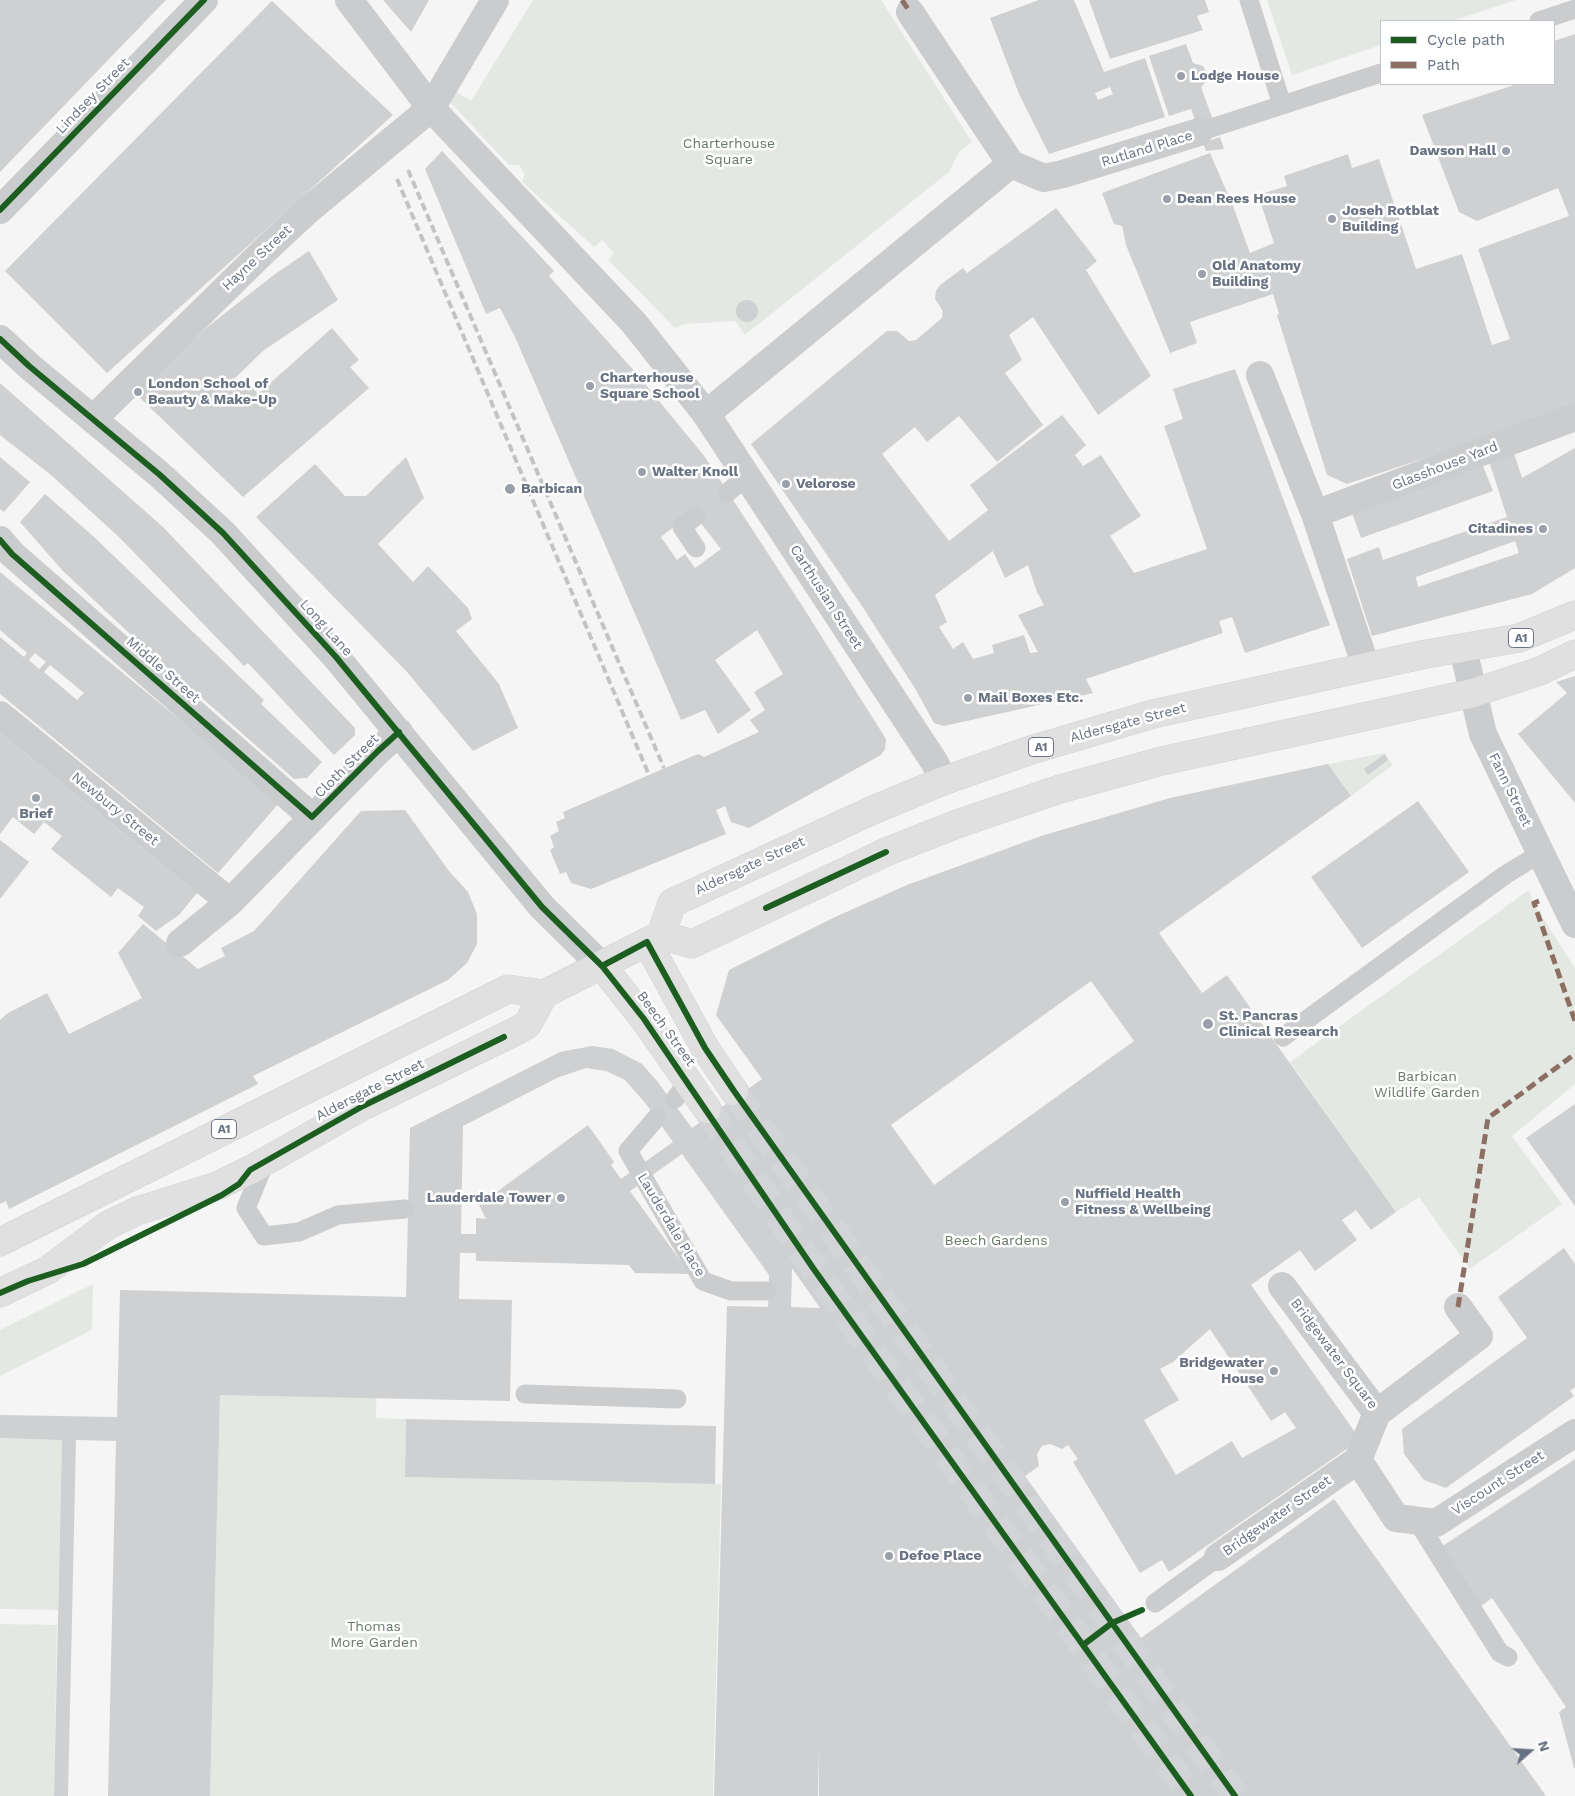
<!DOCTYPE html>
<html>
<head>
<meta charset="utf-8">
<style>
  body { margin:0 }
  #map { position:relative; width:1575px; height:1796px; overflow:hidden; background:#f5f5f5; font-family:"Work Sans",sans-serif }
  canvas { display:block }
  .legend { position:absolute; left:1380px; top:20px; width:175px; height:65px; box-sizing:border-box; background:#fff; border:1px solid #c3c7cd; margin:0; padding:6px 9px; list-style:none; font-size:15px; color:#687282 }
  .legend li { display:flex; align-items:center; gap:10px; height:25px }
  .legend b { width:25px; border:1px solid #c3c7cd }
  .north { position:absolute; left:1505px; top:1726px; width:50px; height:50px; -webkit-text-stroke:4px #fff; paint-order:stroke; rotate:71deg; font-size:14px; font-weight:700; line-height:20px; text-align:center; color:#687282 }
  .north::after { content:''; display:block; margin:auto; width:18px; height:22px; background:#687282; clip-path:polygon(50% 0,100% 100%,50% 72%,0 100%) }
</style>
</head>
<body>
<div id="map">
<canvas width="1575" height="1796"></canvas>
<ul class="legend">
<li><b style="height:6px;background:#1b5e20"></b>Cycle path</li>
<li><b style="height:6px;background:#8d6e63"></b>Path</li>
</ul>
<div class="north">N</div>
</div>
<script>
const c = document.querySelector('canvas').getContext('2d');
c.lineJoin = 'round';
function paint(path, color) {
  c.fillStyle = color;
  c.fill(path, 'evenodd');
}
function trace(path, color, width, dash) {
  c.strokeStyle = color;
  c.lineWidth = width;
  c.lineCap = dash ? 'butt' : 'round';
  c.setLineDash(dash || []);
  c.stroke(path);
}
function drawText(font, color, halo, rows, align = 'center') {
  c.font = font + ' "Work Sans",sans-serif';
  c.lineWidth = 5;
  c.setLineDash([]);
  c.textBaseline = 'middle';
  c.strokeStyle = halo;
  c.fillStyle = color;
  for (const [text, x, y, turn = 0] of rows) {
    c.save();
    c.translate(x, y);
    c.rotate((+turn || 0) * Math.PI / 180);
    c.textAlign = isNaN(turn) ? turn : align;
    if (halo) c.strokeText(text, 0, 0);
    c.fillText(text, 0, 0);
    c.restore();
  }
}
paint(new Path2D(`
  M533 0H881L972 142 959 152 949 172 745 335 735 321 684 324 675 328 608 260 614 253 602 240 594 247 522 182 525 174 519 165H509L450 102 456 92 471 101Z
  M1267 0H1516L1452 21H1381V45L1292 75Z
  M1384 753 1393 765 1351 796 1328 764Z
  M1529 890 1534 904 1575 968V1084L1512 1136 1562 1204 1470 1269 1419 1197 1396 1212 1290 1062Z
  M93 1284 92 1330 0 1376V1330Z
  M379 1297 376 1418 406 1419 405 1477 721 1484 713 1796H210L220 1395Z
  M0 1438 62 1440 58 1610 0 1609Z
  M0 1624 57 1625 54 1796H0Z`), '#e4e8e3');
paint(new Path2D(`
  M0 0H166L0 172Z
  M383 0H429L411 32Z
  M1039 0H1074L1104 72 1145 58 1165 117 1049 154 1019 94 990 18ZM1110 87 1113 94 1098 100 1095 93Z
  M1089 0H1205L1209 12 1197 16 1203 30 1110 59Z
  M272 1 393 115 107 373 5 271Z
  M1575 34V408L1347 484 1327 475 1277 315 1279 314 1273 294 1190 322 1197 343 1170 353 1126 245 1122 226 1114 224 1102 193 1210 153 1233 206 1250 253 1274 243 1258 195 1287 186 1284 176 1348 154 1352 168 1379 159 1416 269 1462 254 1492 345 1510 339 1478 249 1569 216 1558 188 1477 221 1459 212 1422 115 1517 84H1554V41Z
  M1186 44 1193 63 1203 66 1207 73 1208 80 1201 87 1213 120 1197 125 1191 109 1169 116 1149 56Z
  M1220 137 1224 149 1206 151 1203 143Z
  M442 151 554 271 549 276 637 374 705 457 801 604 886 739 885 749 881 755 749 828 731 822 725 806 716 810 726 834 591 889 571 883 566 872 560 874 550 850 554 847 550 836 559 831 556 822 565 818 563 812 693 756 699 754 704 757 759 732 750 720 765 710 754 692 783 674 757 630 715 660 751 710 718 734 705 710 681 720 515 337 500 308 486 314 425 169ZM692 512 721 549 695 568 685 554 677 560 661 537Z
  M1056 208 1097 261 1086 270 1151 376 1098 415 1033 317 1009 335 1022 360 1005 373 1043 425 997 462 959 416 927 442 915 427 882 454 949 541 988 510 970 485 1062 415 1086 445 1075 455 1083 466 1101 455 1141 516 1110 536 1134 573 1207 549 1164 426 1183 419 1173 389 1235 369 1330 625 1245 653 1232 617 1219 621 1223 633 1086 679 1093 693 944 726 934 723 916 690 862 606 751 444 887 331H897L909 341 916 340 942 318 943 311 935 299 936 291 940 285 963 268 967 273ZM993 551 1005 578 1028 565 1037 592 1044 605 1018 615 1038 652 1030 653 1024 635 992 645 994 653 973 659 963 642 953 649 939 627 947 622 935 595Z
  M309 251 338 300 263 351 232 381 236 385 244 378 258 394 332 328 359 360 350 367 369 388 243 497 136 394 206 328 275 274Z
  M736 311a11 11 0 1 1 22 0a11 11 0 1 1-22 0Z
  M0 383 163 527 355 728V735L334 755 248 663 244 666 120 538 51 475 0 435Z
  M1575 448V568L1532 594 1372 636 1347 559 1379 547 1383 560 1507 517 1489 461 1514 453 1522 478ZM1515 541 1519 553 1418 587 1416 577Z
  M0 457 30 482 4 512 0 509Z
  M406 457 424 498 378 544 413 582 428 566 468 608 472 619 456 631 499 684 518 728 473 751 407 672 256 517 315 464 345 496H366Z
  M1481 461 1493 491 1361 538 1350 507Z
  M45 494 93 536 264 700 261 704 322 762 307 778 294 779 145 648 63 571 20 522Z
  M0 572 280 802 218 873 0 694V637L24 657 27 653 0 630ZM35 653 46 662 39 669 29 660ZM50 665 84 693 77 700 44 672Z
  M1575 676V803L1518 734 1567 693 1556 682Z
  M0 733 197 893 179 915 156 931 138 916 144 907 118 888 111 897 51 849 62 836 44 822 34 834 13 817 0 834Z
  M1385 754 1388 760 1368 775 1364 769Z
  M1328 764 1351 796 1159 933 1202 993 1227 975 1396 1212 1371 1230 1356 1210 1342 1220 1357 1240 1315 1271 1300 1250 1251 1285 1357 1435V1442L1169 1572 1162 1560 1140 1573 1073 1462 1078 1459 1068 1445 1062 1449 1050 1444 1042 1446 1037 1454 1039 1466 1025 1476 1141 1638 1334 1499 1546 1796H819V1745L818 1796H714L727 1306 768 1307 769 1275 682 1154 630 1191 690 1274 635 1273 629 1265 476 1261V1253H460L459 1299 512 1300 510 1401 220 1395 210 1796H108L116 1441 76 1440 68 1796H54L62 1440 0 1438V1415L117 1417 120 1290 406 1297 410 1128 560 1052 592 1046 613 1049 642 1064 657 1081 692 1128 762 1079 716 1015 729 970 835 917 907 885 1041 836 1170 798ZM1091 981 1134 1041 934 1185 891 1125ZM586 1068 606 1071 625 1080 646 1104 673 1142 621 1179 611 1165 614 1162 588 1125 479 1205 486 1219 476 1218V1234H461L463 1126 559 1077ZM792 1268 820 1308 791 1307ZM1210 1329 1271 1421 1285 1412 1296 1428 1242 1458 1232 1441 1176 1475 1144 1420 1179 1400 1160 1369 1173 1362Z
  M1418 801 1469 872 1362 948 1311 877Z
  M405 810 449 871 468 892 477 914V944L467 963 448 980 253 1076 258 1084 9 1209 6 1201 0 1204V1020L8 1013 47 993 69 1034 142 998 118 953 143 924 198 969 225 956 221 948 254 931 361 811Z
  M0 840 29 862 0 899Z
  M1575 1104V1206L1526 1138Z
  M1564 1248 1575 1264V1387L1570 1391 1574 1396 1446 1488 1424 1480 1404 1454 1402 1429 1527 1338 1498 1297Z
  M406 1419 716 1426 715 1484 405 1477Z
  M1575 1459V1768H1574L1559 1712 1566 1707 1492 1598 1481 1606 1441 1547Z`), '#cfd0d1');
trace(new Path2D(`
  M734 1091 1235 1796
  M707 1109 813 1268 1191 1796`), '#d2d4d8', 28, [28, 14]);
const secondary = new Path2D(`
  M647 942 705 1048 734 1091
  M602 966 644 1019 707 1109`);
const primary = new Path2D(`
  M661 935 692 944 886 852 957 824 1060 789 1162 761 1473 693 1540 671 1575 654
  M0 1242 508 989 544 994 661 935 672 903 873 810 943 781 1031 750 1153 714 1421 655 1519 638 1575 615
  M0 1293 48 1270 108 1225 137 1211 217 1186 250 1170 363 1106 516 1031 527 1025 544 994`);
trace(secondary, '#d1d2d3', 29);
trace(primary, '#d1d2d3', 29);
trace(new Path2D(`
  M1249 0 1282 105
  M1539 21 1575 9
  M1199 132 1381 73
  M727 493 747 476
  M696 516 682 527 696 548
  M1283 1037 1505 875 1541 853
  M675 1099 688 1082
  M657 1117 628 1151 703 1281 731 1291H767
  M265 1162 246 1208 264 1236 299 1232 338 1215 405 1209
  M525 1394 677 1399
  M1417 1521 1500 1653 1508 1657
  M1155 1603 1218 1557`), '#cbccce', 19);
trace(new Path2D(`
  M910 12 1011 164
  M1011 164 1044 178 1063 174 1199 132
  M1260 375 1315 514 1366 667
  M706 414 1011 164
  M93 419 263 252 307 211 431 108 495 0
  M1315 514 1575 417
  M0 540 12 554 312 817
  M1463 649 1483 734 1575 924
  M0 715 230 902
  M180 943 230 902 378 751 399 732
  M1282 1286 1377 1413
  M1377 1413 1479 1336 1458 1307
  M1358 1460 1396 1518 1436 1523 1575 1433
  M1218 1557 1358 1460 1377 1413`), '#cbccce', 28);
trace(new Path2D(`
  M349 0 431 108 634 323 706 414 935 763 943 781
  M0 210 204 0
  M0 339 29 366 160 475 223 533 336 657 542 907 602 966`), '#cbccce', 28);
trace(secondary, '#e0e0e1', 28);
trace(primary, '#e0e0e1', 28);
trace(new Path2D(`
  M408 170 664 768
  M397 179 649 775`), '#c2c3c4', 4, [8, 4]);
trace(new Path2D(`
  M902 0 910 12
  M1539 901 1534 903 1575 1021
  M1458 1307 1488 1118 1575 1054`), '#8d6e63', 5, [10, 5]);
trace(new Path2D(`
  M0 210 204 0
  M0 339 29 366 160 475 223 533 336 657 542 907 602 966 644 1019 813 1268 1191 1796
  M0 540 12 554 312 817 378 751 399 732
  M766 908 886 852
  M602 966 647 942 705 1048 734 1091 1235 1796
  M0 1293 28 1281 83 1264 222 1195 239 1184 250 1170 363 1106 504 1037
  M1083 1645 1112 1623 1142 1610`), '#1b5e20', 6);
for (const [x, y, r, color] of [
  [1181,76,5,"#99a0aa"],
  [1506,151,5,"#99a0aa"],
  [1167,199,5,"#99a0aa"],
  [1332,219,5,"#99a0aa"],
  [1202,274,5,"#99a0aa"],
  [590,386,5,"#99a0aa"],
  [138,392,5,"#99a0aa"],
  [642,472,5,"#99a0aa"],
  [786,484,5,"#99a0aa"],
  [510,489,6,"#99a0aa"],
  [1543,529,5,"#99a0aa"],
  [968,698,5,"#99a0aa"],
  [36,798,5,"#99a0aa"],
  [1208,1024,6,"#99a0aa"],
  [561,1198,5,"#99a0aa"],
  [1065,1202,5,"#99a0aa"],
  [1274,1371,5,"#99a0aa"],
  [889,1556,5,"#99a0aa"]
]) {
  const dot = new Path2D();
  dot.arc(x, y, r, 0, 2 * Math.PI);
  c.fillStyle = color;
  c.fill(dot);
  trace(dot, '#fff', 2);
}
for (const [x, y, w] of [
  [1521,638,25],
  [1041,747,25],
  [224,1129,25]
]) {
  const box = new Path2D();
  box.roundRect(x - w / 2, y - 9.5, w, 19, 4);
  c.fillStyle = '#fff';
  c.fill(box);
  trace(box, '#687282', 1);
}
drawText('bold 12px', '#687282', null, [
  ["A1",1521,638],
  ["A1",1041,747],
  ["A1",224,1129]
]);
drawText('bold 14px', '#687282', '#fff', [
  ["Lodge House",1191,76],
  ["Dawson Hall",1496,151,"right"],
  ["Dean Rees House",1177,199],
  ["Joseh Rotblat",1342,211],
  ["Building",1342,227],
  ["Old Anatomy",1212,266],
  ["Building",1212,282],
  ["Charterhouse",600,378],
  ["Square School",600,394],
  ["London School of",148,384],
  ["Beauty & Make-Up",148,400],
  ["Walter Knoll",652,472],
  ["Velorose",796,484],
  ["Barbican",521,489],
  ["Citadines",1533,529,"right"],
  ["Mail Boxes Etc.",978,698],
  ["Brief",36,814,"center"],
  ["St. Pancras",1219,1016],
  ["Clinical Research",1219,1032],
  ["Nuffield Health",1075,1194],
  ["Fitness & Wellbeing",1075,1210],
  ["Lauderdale Tower",551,1198,"right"],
  ["Bridgewater",1264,1363,"right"],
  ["House",1264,1379,"right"],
  ["Defoe Place",899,1556]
], 'left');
drawText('14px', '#687282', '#fff', [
  ["Lindsey Street",93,96,-46],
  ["Rutland Place",1147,149,-17],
  ["Hayne Street",257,258,-43],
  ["Glasshouse Yard",1445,466,-21],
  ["Carthusian Street",826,597,57],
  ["Long Lane",326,628,48],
  ["Middle Street",163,670,41],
  ["Aldersgate Street",1128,723,-15],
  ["Cloth Street",347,766,-45],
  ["Fann Street",1510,790,64],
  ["Newbury Street",115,809,39],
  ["Aldersgate Street",750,866,-25],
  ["Beech Street",666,1029,54],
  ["Aldersgate Street",370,1090,-27],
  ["Lauderdale Place",671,1225,59],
  ["Bridgewater Square",1334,1354,53],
  ["Viscount Street",1498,1483,-33],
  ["Bridgewater Street",1277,1516,-35]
]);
drawText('14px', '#677a66', '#fff', [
  ["Charterhouse",729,144],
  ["Square",729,160],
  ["Barbican",1427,1077],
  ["Wildlife Garden",1427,1093],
  ["Beech Gardens",996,1241],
  ["Thomas",374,1627],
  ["More Garden",374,1643]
]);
</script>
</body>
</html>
